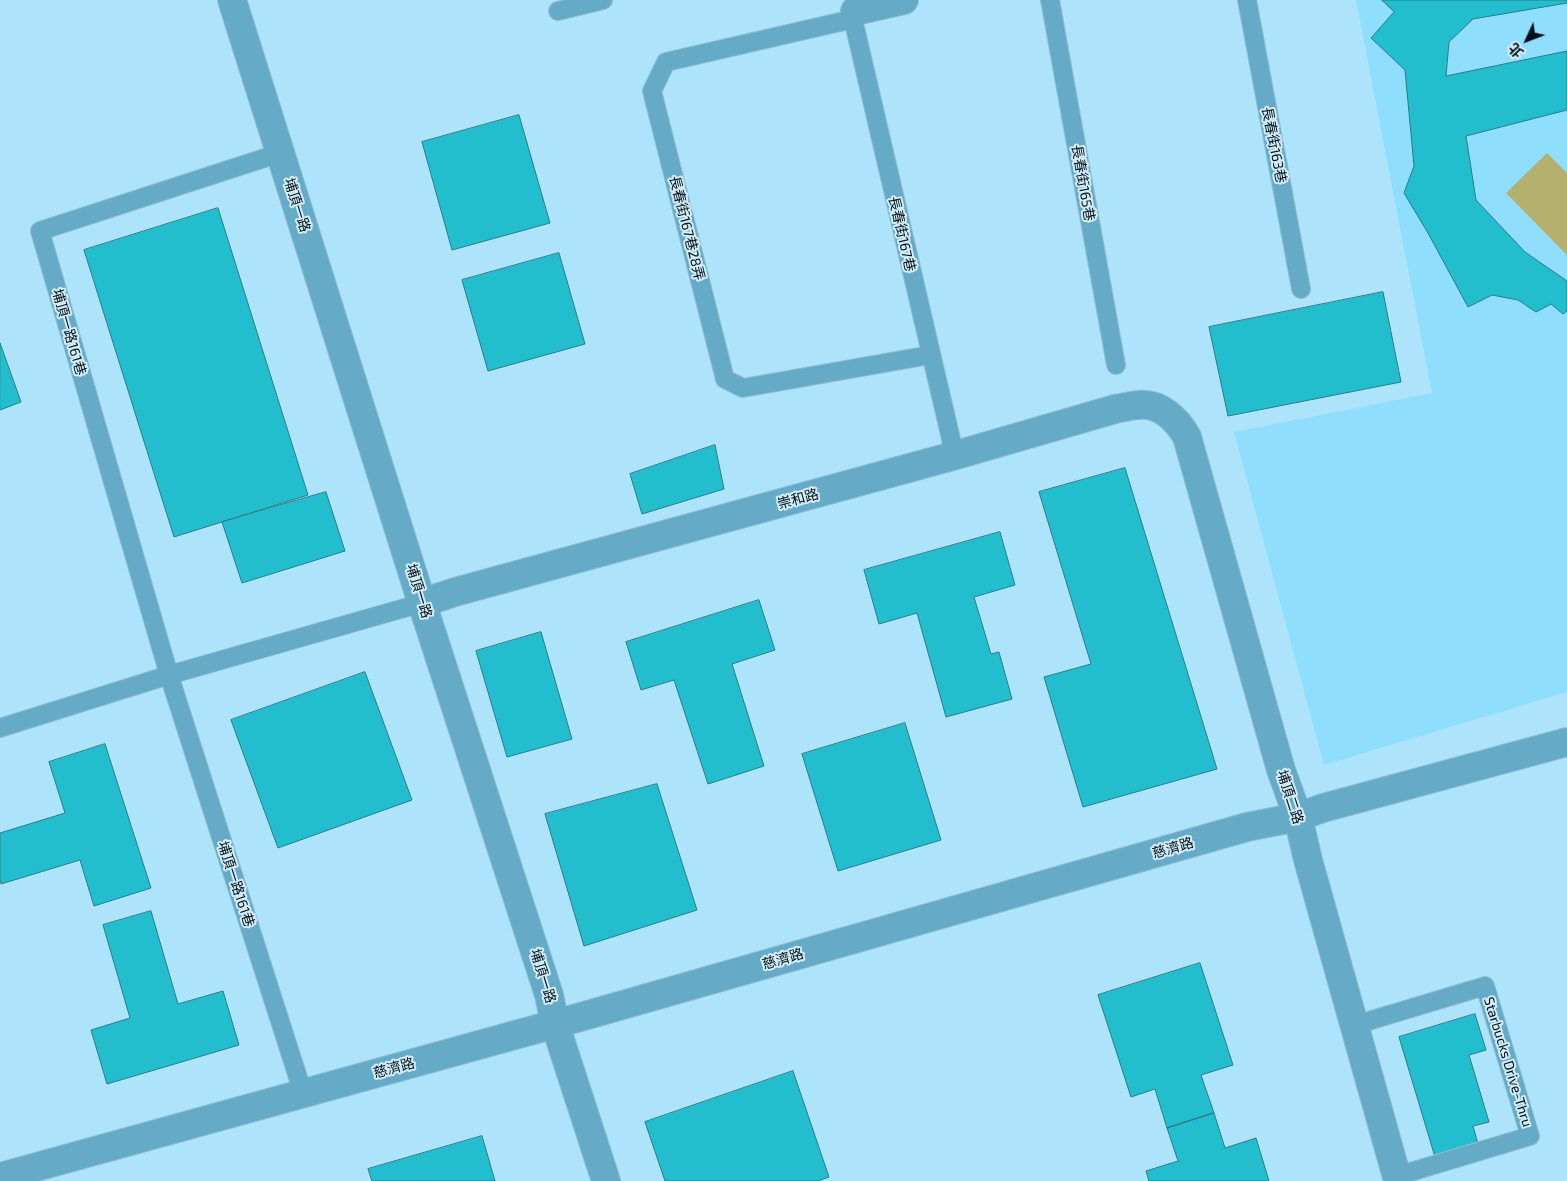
<!DOCTYPE html>
<html>
<head>
<meta charset="utf-8">
<style>
  body { margin:0 }
  #map { position:relative; width:1567px; height:1181px; overflow:hidden; background:#aee4fb; font-family:"Exo 2","Noto Sans TC",sans-serif }
  canvas { display:block }
  .north { position:absolute; left:1502px; top:15px; width:50px; height:50px; -webkit-text-stroke:4px #d2edf8; paint-order:stroke; rotate:227deg; font-size:14px; font-weight:700; line-height:20px; text-align:center; color:#000f17 }
  .north::after { content:''; display:block; margin:auto; width:18px; height:22px; background:#000f17; clip-path:polygon(50% 0,100% 100%,50% 72%,0 100%) }
</style>
</head>
<body>
<div id="map">
<canvas width="1567" height="1181"></canvas>
<div class="north">北</div>
</div>
<script>
const c = document.querySelector('canvas').getContext('2d');
c.lineJoin = 'round';
function paint(path, color) {
  c.fillStyle = color;
  c.fill(path, 'evenodd');
}
function trace(path, color, width, dash) {
  c.strokeStyle = color;
  c.lineWidth = width;
  c.lineCap = dash ? 'butt' : 'round';
  c.setLineDash(dash || []);
  c.stroke(path);
}
function drawText(font, color, halo, rows, align = 'center') {
  c.font = font + ' "Exo 2","Noto Sans TC",sans-serif';
  c.lineWidth = 4;
  c.setLineDash([]);
  c.textBaseline = 'middle';
  c.strokeStyle = halo;
  c.fillStyle = color;
  for (const [text, x, y, turn = 0] of rows) {
    c.save();
    c.translate(x, y);
    c.rotate((+turn || 0) * Math.PI / 180);
    c.textAlign = isNaN(turn) ? turn : align;
    if (halo) c.strokeText(text, 0, 0);
    c.fillText(text, 0, 0);
    c.restore();
  }
}
paint(new Path2D(`
  M1356 0H1567V692L1324 765 1234 432 1432 393Z`), '#8fdefe');
paint(new Path2D(`
  M1547 153 1567 173V255L1506 193Z`), '#b4b16f');
const building = new Path2D(`
  M1382 0H1567V3L1473 19 1449 42 1446 76 1567 51V110L1466 136 1476 200 1525 252 1567 281V311L1563 314 1551 304 1536 312 1518 300 1492 295 1468 307 1428 233 1404 193 1414 166 1405 70 1371 38 1394 12Z
  M519 115 550 223 452 250 422 142Z
  M218 208 308 495 174 537 84 250Z
  M559 253 585 344 488 371 462 280Z
  M1383 292 1401 382 1228 416 1209 327Z
  M0 343 21 402 0 410Z
  M715 445 724 489 642 514 630 474Z
  M1125 468 1217 769 1083 807 1044 677 1091 664 1039 492Z
  M326 492 345 551 242 583 222 522Z
  M1000 532 1015 585 974 597 991 654 999 652 1012 699 946 717 917 613 879 624 864 570Z
  M759 600 775 650 732 664 764 766 708 784 674 680 641 690 626 642Z
  M541 632 572 739 507 757 476 651Z
  M365 672 412 800 278 848 231 720Z
  M905 723 941 840 838 871 802 754Z
  M105 744 151 888 94 906 80 860 1 884 0 879V833L65 813 49 762Z
  M657 784 697 910 584 946 545 814Z
  M151 911 178 1004 223 991 239 1045 107 1084 91 1030 130 1018 103 925Z
  M1200 963 1233 1065 1201 1075 1214 1113 1167 1128 1155 1089 1131 1097 1098 995Z
  M1475 1014 1486 1050 1469 1055 1489 1122 1473 1126 1478 1144 1435 1157 1399 1037Z
  M793 1071 829 1177 818 1181H665L645 1122Z
  M1214 1113 1225 1148 1256 1138 1269 1181H1149L1146 1171 1178 1161 1167 1128Z
  M482 1136 495 1181H372L368 1169Z`);
paint(building, '#23bece');
trace(building, '#287d86', 1);
const lane = new Path2D(`
  M1050 0 1116 365
  M1247 0 1301 289
  M855 9 853 19 951 439 953 456
  M558 11 603 0
  M853 19 666 62 652 91 725 379 743 388 930 355
  M280 153 40 231 169 675 303 1093
  M0 728 169 675 422 603
  M1355 1025 1485 986 1530 1136 1397 1176`);
const street = new Path2D(`
  M232 0 422 603 549 995 555 1024 606 1181
  M855 11 904 0
  M422 603 455 592 953 456 1115 409C1123 408 1131 405 1139 405 1160 403 1177 419 1187 437L1281 770 1298 817 1308 860 1398 1181
  M0 1177 584 1016 1247 827 1298 817 1323 808 1567 742`);
trace(lane, '#8fbed2', 20);
trace(street, '#8fbed2', 30);
trace(lane, '#65aac6', 18);
trace(street, '#65aac6', 28);
drawText('14px', '#000f17', '#d2edf8', [
  ["長春街163巷",1274,145,79],
  ["長春街165巷",1083,183,80],
  ["埔頂一路",297,205,72],
  ["長春街167巷28弄",687,228,76],
  ["長春街167巷",902,234,77],
  ["埔頂一路161巷",69,332,74],
  ["崇和路",798,499,-15],
  ["埔頂一路",419,591,73],
  ["埔頂二路",1290,797,72],
  ["慈濟路",1173,848,-16],
  ["埔頂一路161巷",236,884,72],
  ["慈濟路",783,959,-16],
  ["埔頂一路",543,976,73],
  ["Starbucks Drive-Thru",1508,1062,73],
  ["慈濟路",394,1068,-15]
]);
</script>
</body>
</html>
